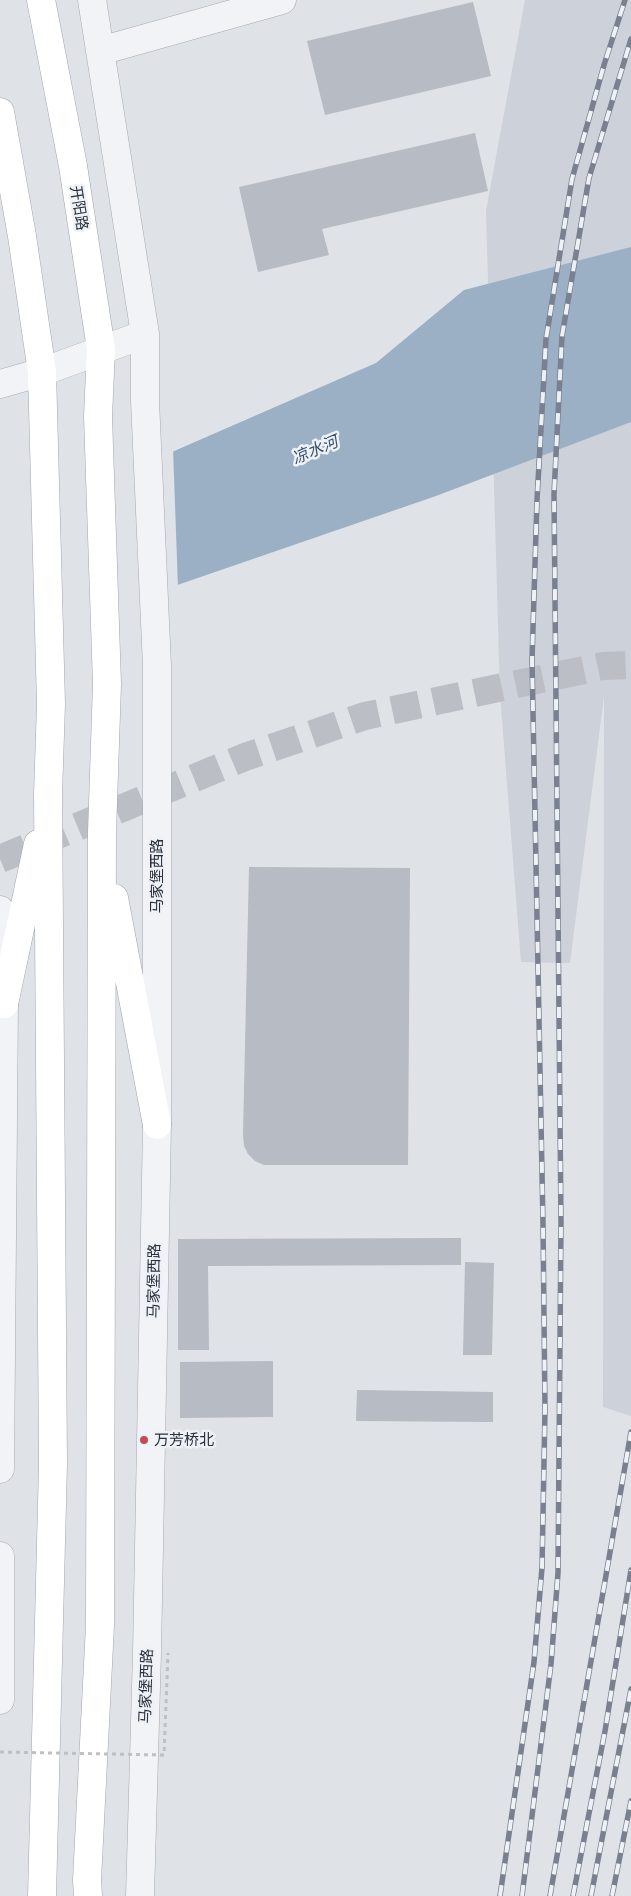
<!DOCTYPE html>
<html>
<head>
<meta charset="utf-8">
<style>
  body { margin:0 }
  canvas { display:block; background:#dfe2e7 }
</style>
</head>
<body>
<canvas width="631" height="1896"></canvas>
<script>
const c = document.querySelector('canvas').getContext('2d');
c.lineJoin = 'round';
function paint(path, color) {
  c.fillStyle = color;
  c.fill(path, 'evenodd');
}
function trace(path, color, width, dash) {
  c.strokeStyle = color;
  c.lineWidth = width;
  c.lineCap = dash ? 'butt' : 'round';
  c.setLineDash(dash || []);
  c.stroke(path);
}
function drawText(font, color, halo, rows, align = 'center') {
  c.font = font + ' Commissioner,"Noto Sans SC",sans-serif';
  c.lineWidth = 5;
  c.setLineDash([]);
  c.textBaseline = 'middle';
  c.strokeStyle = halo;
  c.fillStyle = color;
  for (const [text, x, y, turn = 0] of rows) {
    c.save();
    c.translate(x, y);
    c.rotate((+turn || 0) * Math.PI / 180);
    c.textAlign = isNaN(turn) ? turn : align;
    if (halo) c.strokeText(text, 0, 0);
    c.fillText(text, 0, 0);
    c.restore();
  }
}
paint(new Path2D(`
  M525 0H631V1416L603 1407 604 696 570 963 521 962 500 694 486 211Z`), '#cdd1d9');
paint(new Path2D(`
  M631 247V422L436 496 0 646V527L376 363 464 290Z`), '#9bafc5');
paint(new Path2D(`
  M173 448 178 588 0 649V524Z`), '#dfe2e7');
paint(new Path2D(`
  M473 2 491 76 325 115 307 41Z
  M475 133 488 191 322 229 329 255 258 272 239 187Z
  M249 867 410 868 408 1165H264L255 1161 248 1154 244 1146 243 1134Z
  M461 1238V1265L208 1266 209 1350H178V1239Z
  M465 1262 494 1263 492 1355H463Z
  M273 1361V1417L180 1418V1362Z
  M357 1390 493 1392V1422L356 1421Z`), '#b6bbc4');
trace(new Path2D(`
  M0 859 245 757 365 716 603 666 631 665`), '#bbbec5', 28, [28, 14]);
const minor = new Path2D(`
  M92 0 145 334V401L157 666V1125L147 1653 140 1896
  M100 51 282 0
  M0 384 42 372 145 334
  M0 910 4 1004 0 1469
  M0 1556V1700`);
const major = new Path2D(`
  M41 0 73 166 101 349 98 417 107 684 102 833 100 1625 87 1880 88 1896
  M0 112 22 236 42 372 51 704 48 794 53 1464 42 1896
  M114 898 157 1125
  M4 1004 38 844`);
trace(minor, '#a5a9b1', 29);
trace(major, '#9fa6b2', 29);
trace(minor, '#f1f3f6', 28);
trace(major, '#fff', 28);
const rail = new Path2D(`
  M500 1896 534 1662 542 1568 545 1409 543 1224 532 660 537 500 546 339 572 179 604 65 625 0
  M522 1896 551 1664 558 1573 561 1223 554 494 562 336 589 178 631 39
  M550 1896 631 1432
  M573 1896 605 1731 631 1570
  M591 1896 631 1689
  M612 1896 631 1801`);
trace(rail, '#798190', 5.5);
trace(rail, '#eef1f5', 4, [11]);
trace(new Path2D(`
  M0 1752 164 1755 168 1653`), '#bdc0c6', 3, [4, 4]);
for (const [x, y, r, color] of [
  [144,1440,5,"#c64a5a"]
]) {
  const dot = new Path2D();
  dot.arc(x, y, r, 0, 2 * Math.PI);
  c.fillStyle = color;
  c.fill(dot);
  trace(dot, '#eef1f5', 2);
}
drawText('15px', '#29303d', '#eef1f5', [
  ["开阳路",79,208,81],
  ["马家堡西路",157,876,-90],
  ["马家堡西路",154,1281,-89],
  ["马家堡西路",146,1686,-88]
]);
drawText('15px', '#29303d', '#eef1f5', [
  ["万芳桥北",154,1440]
], 'left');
drawText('italic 16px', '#354e6f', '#eef1f5', [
  ["凉水河",315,450,-23]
]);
</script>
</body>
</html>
